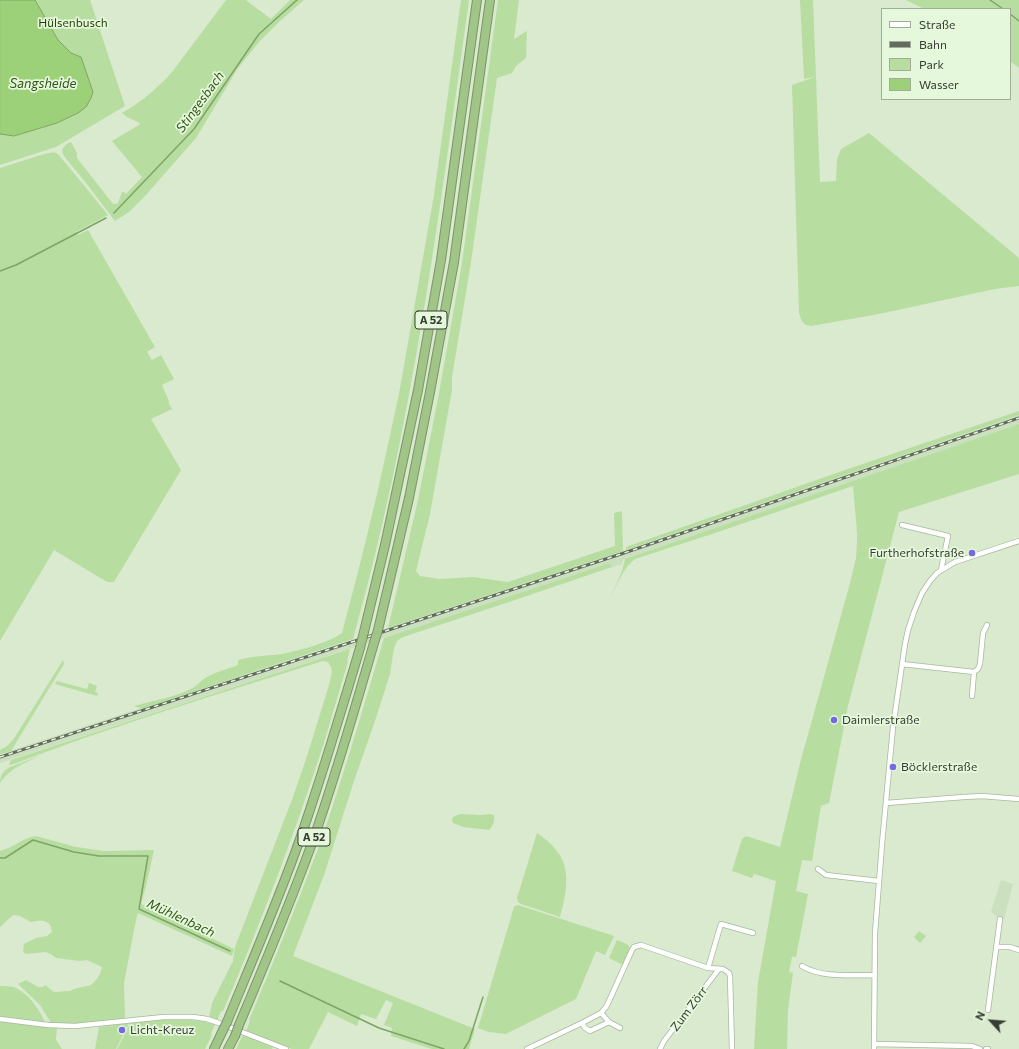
<!DOCTYPE html>
<html>
<head>
<meta charset="utf-8">
<style>
  body { margin:0 }
  #map { position:relative; width:1019px; height:1049px; overflow:hidden; background:#d9eacf; font-family:Commissioner,sans-serif }
  canvas { display:block }
  .legend { position:absolute; left:881px; top:8px; width:130px; height:92px; box-sizing:border-box; background:#e6f8dc; border:1px solid #a0ad98; margin:0; padding:5px 7px; list-style:none; font-size:12px; color:#373d33 }
  .legend li { display:flex; align-items:center; gap:8px; height:20px }
  .legend b { width:20px; border:1px solid #a0ad98 }
  .north { position:absolute; left:971px; top:1001px; width:40px; height:40px; -webkit-text-stroke:3px #e6f8dc; paint-order:stroke; rotate:296deg; font-size:11px; font-weight:700; line-height:16px; text-align:center; color:#373d33 }
  .north::after { content:''; display:block; margin:auto; width:14px; height:18px; background:#373d33; clip-path:polygon(50% 0,100% 100%,50% 72%,0 100%) }
</style>
</head>
<body>
<div id="map">
<canvas width="1019" height="1049"></canvas>
<ul class="legend">
<li><b style="height:5px;background:#fff"></b>Straße</li>
<li><b style="height:5px;background:#626b5d"></b>Bahn</li>
<li><b style="height:11px;background:#b8dda1"></b>Park</li>
<li><b style="height:11px;background:#9dd179"></b>Wasser</li>
</ul>
<div class="north">N</div>
</div>
<script>
const c = document.querySelector('canvas').getContext('2d');
c.lineJoin = 'round';
function paint(path, color) {
  c.fillStyle = color;
  c.fill(path, 'evenodd');
}
function trace(path, color, width, dash) {
  c.strokeStyle = color;
  c.lineWidth = width;
  c.lineCap = dash ? 'butt' : 'round';
  c.setLineDash(dash || []);
  c.stroke(path);
}
function drawText(font, color, halo, rows, align = 'center') {
  c.font = font + ' Commissioner,sans-serif';
  c.lineWidth = 3.5;
  c.setLineDash([]);
  c.textBaseline = 'middle';
  c.strokeStyle = halo;
  c.fillStyle = color;
  for (const [text, x, y, turn = 0] of rows) {
    c.save();
    c.translate(x, y);
    c.rotate((+turn || 0) * Math.PI / 180);
    c.textAlign = isNaN(turn) ? turn : align;
    if (halo) c.strokeText(text, 0, 0);
    c.fillText(text, 0, 0);
    c.restore();
  }
}
paint(new Path2D(`
  M1019 415V424L623 560 621 566 619 565 612 567 610 563 512 596 0 763V754L258 670 337 645 626 550Z
  M1001 880 1013 884 1004 919H1000L991 912Z`), '#cbe0be');
paint(new Path2D(`
  M35 0H90L125 106 56 147 0 165V134L14 136 57 123 78 113 71 53 58 40Z
  M226 0H247V1L271 19 290 0H304L280 21 259 42 238 68 196 138 145 196 129 212 115 221 86 183 64 156 62 151C63 146 66 144 71 142L77 153V158L113 204H115L118 203 122 192H124L126 194 142 177 112 141 139 125 140 123 127 117 122 113C141 102 158 88 172 72Z
  M461 0H469C439 215 412 431 353 639L258 670 142 709 134 706C151 701 176 697 191 689 198 685 202 679 209 676 218 671 228 669 238 665V660C252 656 266 656 281 654 298 651 328 643 342 633L360 564 378 490 399 394 434 195Z
  M498 0H519L514 39 527 31 526 58 516 66 512 73 497 78 471 262 452 377V390L430 514 416 571 420 576 439 579 473 577 508 582 615 546 614 513 622 511 623 551 388 628 418 500 439 393 462 263Z
  M800 0H813L820 182 836 181 837 159 841 149 869 133 1019 258V286L995 289 879 314 811 326C803 325 801 321 799 313L792 85 815 77 804 79Z
  M906 0H1019V68L1010 61V9H924Z
  M54 152 58 154 87 189 108 215 76 232 78 235 88 230 155 347 147 352 152 360 161 355 174 379 162 385 169 401V404L172 409 151 419 181 470 114 582H107L54 550 0 641V168L44 154Z
  M1019 411V415L626 550V547L845 470Z
  M1019 424V474L899 512 848 706 829 803 821 806 812 861 802 860 796 891 808 894 796 957H792L789 972 793 973 788 1010 787 1049H754L758 982 776 881 754 874 752 878 732 871 742 839 746 836 780 847 801 759 809 731 850 583 856 558 857 542V532L853 486 712 534 635 559C623 568 617 585 610 599L622 571 625 559Z
  M610 563 612 567 512 601 409 635 401 638 397 641 394 648 390 674 376 718 355 778 324 875 293 956 475 1029 469 1049H432L391 1036 392 1028 384 1025 393 1003 386 1000 376 1019 361 1014 357 1026 328 1012 309 1049H292L246 1031 250 1021 249 1020C273 963 297 905 319 846 343 778 363 708 384 638Z
  M350 649 347 661 348 662C339 691 331 720 322 749 293 838 260 925 223 1011H221L217 1021 209 1018 212 1003 233 961 235 947 293 797 307 756 329 685 332 672 331 667 328 662 323 661C219 694 115 725 14 764L10 765 9 764 11 760Z
  M63 660 64 664 11 751 0 754V750C7 747 10 743 15 737Z
  M57 681 87 689 89 683 97 686 95 692 98 693 97 696 55 684Z
  M42 755C25 763 11 767 0 783 0 775 4 770 10 767Z
  M460 814 481 815 490 814 494 815C495 821 493 826 489 830L463 827 453 823 452 820 453 817Z
  M537 833C544 838 551 843 556 850 572 868 566 896 560 917L521 904 518 902 517 898Z
  M36 836 76 847 104 851 154 850 146 886 141 904 234 949 232 956 138 913 136 920 124 983 125 1019 72 1025 51 1023 40 1005 18 984 26 980 38 987H43L45 985 54 992 70 991 74 989 91 985 97 979 100 974 102 967 87 960 80 961 56 958 52 955 46 952 25 954 23 951 24 944 36 938 47 936 52 932C51 919 41 920 31 922L20 916 13 915 0 927V851C13 848 22 838 36 836Z
  M518 905 614 936 605 955 596 951 576 999 506 1034 489 1032 478 1028 514 907 515 906Z
  M919 931 926 936 920 943 914 937Z
  M617 940 627 944 630 948 623 965 609 958Z
  M0 986C4 986 9 986 13 987 28 992 39 1009 45 1022L0 1017Z
  M166 1019C183 1019 199 1020 215 1024L211 1034 212 1035 205 1049H117L131 1022Z
  M0 1021 57 1028 56 1040 62 1049H0Z
  M129 1023 116 1049H95L99 1027Z
  M243 1035 273 1047 272 1049H236Z`), '#b8dda1');
const water = new Path2D(`
  M0 0H35L58 40 71 53 81 57 93 92 91 98 86 107 78 113 57 123 14 136 0 134Z`);
paint(water, '#9dd179');
trace(water, '#7ea564', 1);
trace(new Path2D(`
  M990 0 1003 9
  M1010 14 1019 21
  M114 213 194 129 259 34 297 0
  M0 271 16 265 106 218
  M0 858H5L33 840 74 852 99 856H148L139 909 230 951
  M280 981 379 1028 444 1049
  M464 1049 469 1041 483 997`), '#7ea564', 1.5);
const street = new Path2D(`
  M902 525 948 536 941 570
  M902 664 974 672 978 669 980 664 983 633 987 625
  M972 696 974 672
  M886 803 964 797 982 796 1019 799
  M818 869 826 875 879 881
  M996 947H1010L1019 950
  M802 966C821 978 852 975 874 975
  M708 968 721 924 753 933
  M988 1010 1000 919
  M601 1013 609 1022 620 1028
  M0 1019 48 1025 75 1026 164 1017H193L207 1019 219 1023 286 1049
  M582 1023 585 1028 590 1031 609 1022
  M874 1044 972 1046 980 1049
  M527 1049 582 1023 601 1013 606 1007 609 1001 632 950 634 947 641 945 708 968 723 969 729 973 730 976 732 1049
  M660 1049 664 1041 719 969
  M874 1049 875 933 882 844 893 727 905 644 908 630 914 612 922 593 930 581 937 573 955 562 1019 541
  M986 1049H988`);
const highway = new Path2D(`
  M378 630 409 498 430 392 454 262 490 0
  M363 636 385 545 418 390 441 260 477 0
  M227 1022C252 961 278 901 300 839 322 776 341 712 360 648
  M239 1025C264 966 289 906 311 846 335 779 354 711 374 643
  M214 1049 223 1030
  M228 1049 235 1036`);
trace(street, '#a7b89d', 6);
trace(highway, '#7b956a', 10);
trace(street, '#fff', 4.5);
trace(highway, '#a0c587', 8);
const rail = new Path2D(`
  M0 757 624 553 1019 418`);
trace(rail, '#626b5d', 3);
trace(rail, '#e6f8dc', 1.5, [4.5]);
const highwayBridge = new Path2D(`
  M374 643 378 630
  M360 648 363 636
  M223 1030 227 1022
  M235 1036 239 1025`);
trace(highwayBridge, '#7b956a', 10, []);
trace(highwayBridge, '#a0c587', 8);
for (const [x, y, r, color] of [
  [972,553,4,"#7468e3"],
  [834,720,4,"#7468e3"],
  [893,767,4,"#7468e3"],
  [122,1030,4,"#7468e3"]
]) {
  const dot = new Path2D();
  dot.arc(x, y, r, 0, 2 * Math.PI);
  c.fillStyle = color;
  c.fill(dot);
  trace(dot, '#e6f8dc', 1.5);
}
for (const [x, y, w] of [
  [431,320,32],
  [314,837,32]
]) {
  const box = new Path2D();
  box.roundRect(x - w / 2, y - 9, w, 18, 3);
  c.fillStyle = '#e6f8dc';
  c.fill(box);
  trace(box, '#373d33', 1);
}
drawText('bold 11px', '#373d33', null, [
  ["A 52",431,320],
  ["A 52",314,837]
]);
drawText('12px', '#1f3f00', '#e6f8dc', [
  ["Hülsenbusch",73,23]
]);
drawText('12px', '#373d33', '#e6f8dc', [
  ["Furtherhofstraße",964,553,"right"],
  ["Daimlerstraße",842,720],
  ["Böcklerstraße",901,767],
  ["Licht-Kreuz",130,1030]
], 'left');
drawText('12px', '#373d33', '#e6f8dc', [
  ["Zum Zörr",689,1009,-53]
]);
drawText('italic 13px', '#325317', '#e6f8dc', [
  ["Sangsheide",43,84],
  ["Stingesbach",200,102,-54],
  ["Mühlenbach",181,918,25]
]);
</script>
</body>
</html>
